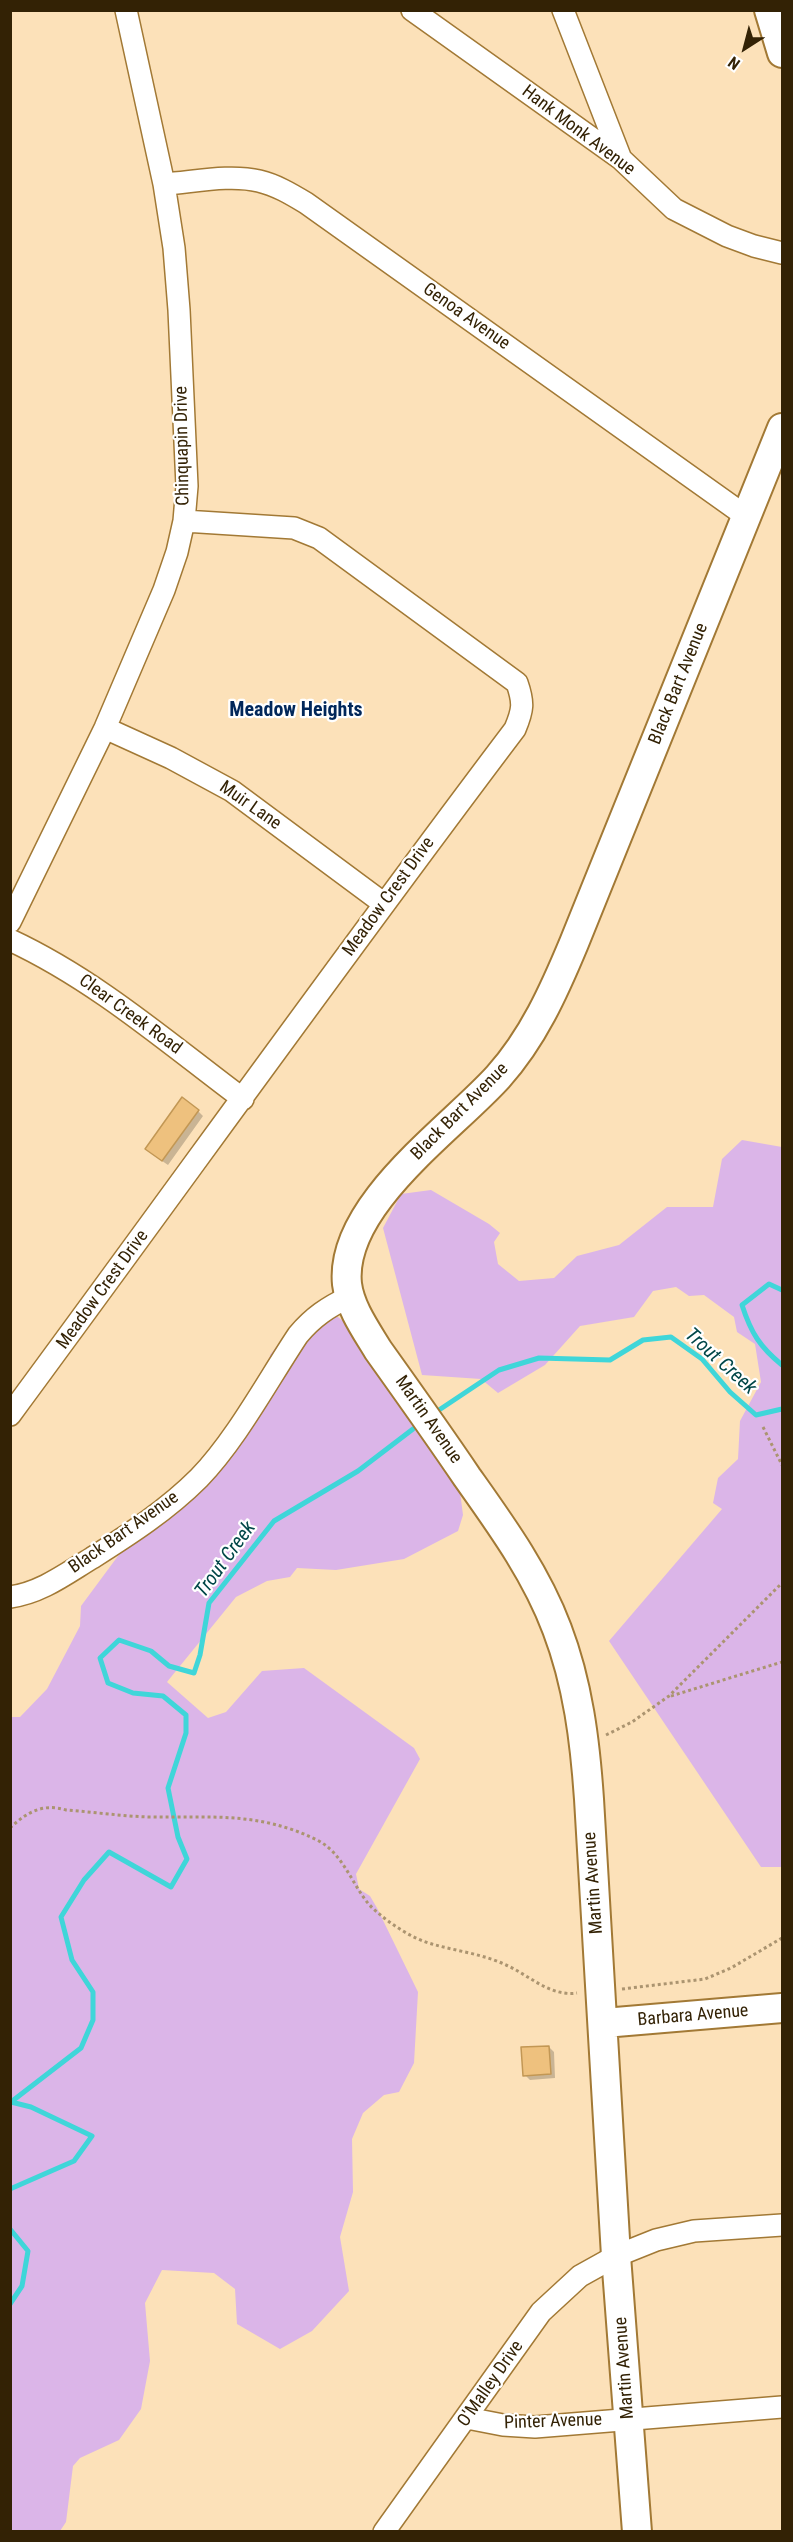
<!DOCTYPE html>
<html>
<head>
<meta charset="utf-8">
<style>
  body { margin:0 }
  #map { position:relative; width:793px; height:2542px; overflow:hidden; background:#fce1b9; font-family:"Roboto Condensed",sans-serif }
  canvas { display:block }
  .frame { position:absolute; inset:0; border:12px solid #332205; pointer-events:none }
  .north { position:absolute; left:715px; top:18px; width:60px; height:60px; -webkit-text-stroke:4px #fff; paint-order:stroke; rotate:216deg; font-size:16px; font-weight:700; line-height:24px; text-align:center; color:#332205 }
  .north::after { content:''; display:block; margin:auto; width:21px; height:27px; background:#332205; clip-path:polygon(50% 0,100% 100%,50% 72%,0 100%) }
</style>
</head>
<body>
<div id="map">
<canvas width="793" height="2542"></canvas>
<div class="frame"></div>
<div class="north">N</div>
</div>
<script>
const c = document.querySelector('canvas').getContext('2d');
c.lineJoin = 'round';
function paint(path, color) {
  c.fillStyle = color;
  c.fill(path, 'evenodd');
}
function trace(path, color, width, dash) {
  c.strokeStyle = color;
  c.lineWidth = width;
  c.lineCap = dash ? 'butt' : 'round';
  c.setLineDash(dash || []);
  c.stroke(path);
}
function drawText(font, color, halo, rows, align = 'center') {
  c.font = font + ' "Roboto Condensed",sans-serif';
  c.lineWidth = 4.5;
  c.setLineDash([]);
  c.textBaseline = 'middle';
  c.strokeStyle = halo;
  c.fillStyle = color;
  for (const [text, x, y, turn = 0] of rows) {
    c.save();
    c.translate(x, y);
    c.rotate((+turn || 0) * Math.PI / 180);
    c.textAlign = isNaN(turn) ? turn : align;
    if (halo) c.strokeText(text, 0, 0);
    c.fillText(text, 0, 0);
    c.restore();
  }
}
paint(new Path2D(`
  M742 1140 782 1147V1867H761L609 1641 722 1509 713 1503 718 1478 738 1459 740 1421 761 1382 755 1344 737 1332 734 1317 704 1295 689 1296 676 1287 653 1291 634 1317 580 1326 545 1365 498 1393 481 1379 422 1375 383 1228 401 1194 431 1190 489 1224 500 1233 494 1242 498 1264 519 1281 554 1278 577 1256 619 1245 667 1207H713L722 1159Z
  M334 1314 347 1324 402 1399 420 1436 459 1484 463 1515 458 1531 404 1559 336 1570 297 1568 290 1577 267 1581 236 1597 167 1682 208 1718 226 1712 262 1671 304 1668 414 1748 420 1759 356 1874 359 1889 370 1896 377 1908 418 1992 414 2063 399 2092 384 2095 363 2113 352 2139 353 2192 340 2237 349 2291 312 2331 280 2349 237 2324 235 2289 214 2273 162 2270 145 2303 150 2361 141 2409 119 2440 80 2458 73 2466 66 2522 60 2531H11L10 1717H20L47 1689 80 1626 81 1606 132 1537 263 1402 270 1355 287 1333Z`), '#dbb5e8');
paint(new Path2D(`
  M198 1111 203 1116 168 1165 152 1154Z
  M549 2047 554 2052 555 2078 530 2080 525 2075Z`), '#0003');
trace(new Path2D(`
  M782 1290 769 1284 742 1305C751 1333 760 1347 782 1365
  M439 1410 499 1370 539 1358 610 1360 643 1340 671 1337 702 1359 730 1392 756 1415 782 1409
  M10 2189 74 2161 92 2136 31 2107 11 2102 81 2048 93 2020V1992L72 1960 61 1917 84 1880 109 1852 171 1887 187 1859 178 1837 168 1788 186 1733V1715L163 1696 133 1693 108 1683 100 1658 119 1640 151 1651 169 1666 194 1673 200 1655 209 1603 274 1521 358 1471 413 1429
  M10 2229 28 2251 22 2286 10 2304`), '#3fd6d9', 5);
const building = new Path2D(`
  M182 1097 199 1110 162 1161 145 1149Z
  M549 2046 551 2074 523 2076 521 2047Z`);
paint(building, '#eec17e');
trace(building, '#c29754', 1.5);
const street = new Path2D(`
  M412 10 621 159 674 209 727 236 754 246 782 253
  M563 10 621 159
  M164 184C194 182 230 174 259 181 276 185 291 194 306 203L747 517
  M105 728 171 758 232 791 383 903
  M10 922 105 728 164 590 177 552 184 521 187 486 179 310 174 248 164 184 126 10
  M10 940C96 980 168 1043 243 1099
  M10 1415C179 1186 344 955 515 729 523 710 524 703 517 683L319 538 294 528 184 521
  M10 1597C41 1593 67 1573 92 1558 130 1534 167 1510 199 1478 236 1440 268 1380 298 1335 313 1317 328 1307 349 1297
  M467 2418 503 2425 535 2427 782 2407
  M384 2532 541 2312 580 2276 616 2256 656 2240 694 2231 782 2225`);
const secondary = new Path2D(`
  M769 10 782 53
  M604 2023 782 2008
  M637 2532 616 2256 589 1799C585 1741 578 1684 557 1629 536 1573 501 1525 467 1477 438 1434 408 1392 378 1350 366 1330 350 1308 347 1284 339 1206 451 1129 498 1077 533 1038 554 991 574 943L782 428`);
trace(street, '#a27935', 24);
trace(secondary, '#a27935', 32);
trace(new Path2D(`
  M763 1427 782 1465
  M671 1696 782 1662
  M606 1735 632 1722 669 1696 782 1583
  M10 1828C27 1812 43 1803 66 1810 93 1812 121 1816 148 1817 210 1818 258 1811 317 1840 347 1855 354 1894 377 1912 392 1925 413 1939 432 1944 456 1951 483 1954 506 1965 529 1975 550 1997 577 1993
  M622 1989 705 1979 731 1968 782 1938`), '#ab9470', 3, [3, 3]);
trace(street, '#fff', 21);
trace(secondary, '#fff', 28);
drawText('18px', '#332205', '#fff', [
  ["Hank Monk Avenue",578,131,37],
  ["Genoa Avenue",466,317,35],
  ["Chinquapin Drive",183,446,-91],
  ["Black Bart Avenue",679,684,-68],
  ["Muir Lane",250,806,35],
  ["Meadow Crest Drive",389,897,-54],
  ["Clear Creek Road",130,1015,36],
  ["Black Bart Avenue",460,1112,-45],
  ["Meadow Crest Drive",103,1290,-54],
  ["Martin Avenue",428,1420,55],
  ["Black Bart Avenue",124,1533,-35],
  ["Martin Avenue",594,1883,-94],
  ["Barbara Avenue",693,2016,-5],
  ["Martin Avenue",625,2368,-94],
  ["O'Malley Drive",491,2384,-55],
  ["Pinter Avenue",553,2422,-2]
]);
drawText('bold 20px', '#01275a', '#fff', [
  ["Meadow Heights",296,711]
]);
drawText('italic 20px', '#014748', '#fff', [
  ["Trout Creek",720,1362,42],
  ["Trout Creek",226,1560,-54]
]);
</script>
</body>
</html>
